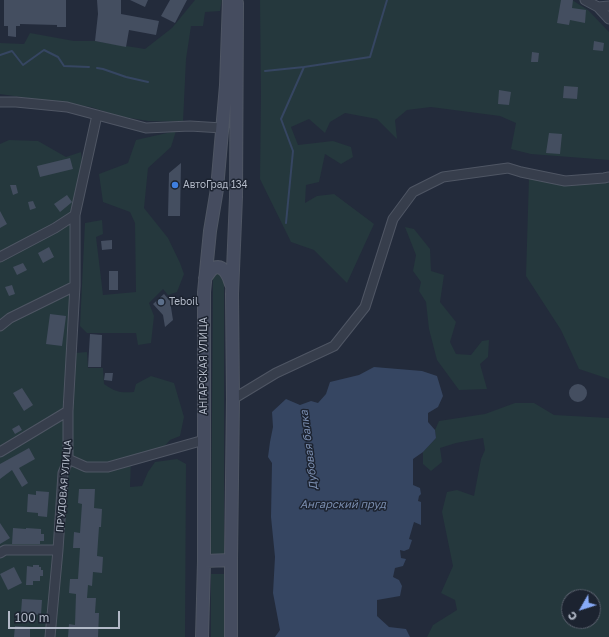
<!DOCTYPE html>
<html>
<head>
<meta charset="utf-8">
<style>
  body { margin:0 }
  #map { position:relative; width:609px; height:637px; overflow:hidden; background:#232b3b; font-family:"Golos Text",sans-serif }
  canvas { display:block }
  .north { position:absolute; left:561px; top:589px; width:40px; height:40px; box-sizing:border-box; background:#1c2330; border:1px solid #585f6c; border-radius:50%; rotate:231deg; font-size:11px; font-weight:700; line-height:16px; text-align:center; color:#b2b9c7 }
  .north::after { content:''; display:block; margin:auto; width:14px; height:18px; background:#87aaf7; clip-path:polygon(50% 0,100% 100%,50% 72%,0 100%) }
  .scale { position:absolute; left:8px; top:611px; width:112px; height:18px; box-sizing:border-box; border:2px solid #b2b9c7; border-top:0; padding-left:5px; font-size:12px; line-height:14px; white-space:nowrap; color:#b2b9c7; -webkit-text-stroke:3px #1c2330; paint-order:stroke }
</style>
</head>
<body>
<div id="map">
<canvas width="609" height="637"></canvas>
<div class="north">С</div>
<div class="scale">100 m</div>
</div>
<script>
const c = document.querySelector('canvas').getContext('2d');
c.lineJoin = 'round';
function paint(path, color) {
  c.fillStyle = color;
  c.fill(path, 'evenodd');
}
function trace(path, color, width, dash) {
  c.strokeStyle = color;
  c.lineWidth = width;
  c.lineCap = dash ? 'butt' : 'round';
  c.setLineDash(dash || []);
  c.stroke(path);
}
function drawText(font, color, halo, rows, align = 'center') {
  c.font = font + ' "Golos Text",sans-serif';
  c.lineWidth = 3;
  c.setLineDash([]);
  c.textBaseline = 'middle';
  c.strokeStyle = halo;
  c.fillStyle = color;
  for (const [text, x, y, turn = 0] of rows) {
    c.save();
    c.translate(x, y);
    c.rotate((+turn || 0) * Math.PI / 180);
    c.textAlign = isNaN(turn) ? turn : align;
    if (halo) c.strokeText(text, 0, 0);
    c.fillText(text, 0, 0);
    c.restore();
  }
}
paint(new Path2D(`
  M195 0H222L220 11 205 12 203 26H191L186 59 183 122 148 121 118 116 91 107 0 94V43L24 44 30 33 74 41H95L145 49 172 28Z
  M260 0H572L588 10 609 32V160L531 154 511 149 516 123 500 116 431 107 407 110 395 120 397 139 377 119 345 113 330 122 325 133 309 119 291 127 298 145 333 141 351 147 353 157 341 164 325 154 319 182 306 185 305 203 317 196 334 194 374 224 347 283 314 250 291 242 260 179 261 96Z
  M176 131 171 147 148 168 144 208 168 238 180 263 184 274 177 292 168 295 163 289 149 303 154 316 151 343 138 345 136 333H87L80 326 85 223 102 220 103 234 96 237 103 295 136 292 135 223 130 212 103 202 99 174 128 163 136 140Z
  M9 140 38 141 66 157 81 152 85 188 75 233 70 283 75 353 87 352 88 368H103L104 384C116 392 119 393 134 392L136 384 151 376 174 383 184 417 180 436 170 440 163 448 131 458 130 487 142 486 148 472 155 462 177 459 186 464 185 637H0V144Z
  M529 177 558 185 609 183V379L579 369 561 330 526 276Z
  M405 227 414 229 430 249 431 271 444 275 440 302 456 322 450 342 456 354 471 355 482 341 489 340 488 357 480 364 487 389 459 390 437 360 429 329 426 302 419 291 421 282 413 271 416 255Z
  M216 271 224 276V555H212L211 552 213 275Z
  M515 403H534L554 415 609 418V637H427L433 625 457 610 455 600 441 593 453 566 442 512 447 492 457 490 474 496 481 459 485 450 483 438 456 443 440 448 442 462 431 471 423 464V452L436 438 435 430 439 421 485 414ZM569 597H593V621H569Z
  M211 574H224V637H211Z`), '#25383d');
paint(new Path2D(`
  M374 367 422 371 437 376 443 396 438 407 428 413V422L435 430 436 438 423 452 413 459V485L420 488 421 494 419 496 418 501 421 502V525L414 522 409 539 412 540 409 549 404 551 400 550 401 558 406 559 403 566 395 568 393 577 399 580 402 586 400 596 377 600V616L389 627 406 629 410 637H275L280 630 273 593 275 557 271 517 272 463 268 457 270 442 273 427 272 412 286 399 300 405 311 401 318 403 326 394 330 382 359 375Z`), '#364662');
trace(new Path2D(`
  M0 55 12 51 23 65 44 50 58 57 64 66 89 67
  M97 68 103 69 126 77 148 82
  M265 71 304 67
  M286 223 293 151 281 119 304 67 370 57 387 0`), '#364662', 2);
paint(new Path2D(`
  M4 0H66V27H57V25L20 24V26H16V37L8 36V26H4Z
  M97 0H121V14L159 21 156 35 129 30 126 47 95 41 98 14Z
  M130 0H148L145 7Z
  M170 0H187L175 23 161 16Z
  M561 0H573L572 8 586 10 585 23 570 20 569 25 557 23Z
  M594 41 604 43 603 51 593 50Z
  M532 52 539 53 538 62H531Z
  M564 86 578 87 577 99 563 98Z
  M499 90 511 92 509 105 498 104Z
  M549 133 562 134 560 154 546 153Z
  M70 158 73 169 40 177 37 166Z
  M181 163 180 216H168L169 173Z
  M10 185H16L18 193 13 195Z
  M67 195 72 202 71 203 60 212 54 204Z
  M33 201 36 208 30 210 28 202Z
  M0 211 7 224 0 228Z
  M112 240V249L102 250 101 241Z
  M49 247 54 257 43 263 38 253Z
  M23 263 27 270 17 275 13 267Z
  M109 271H118V290H109Z
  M12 285 15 294 9 296 5 287Z
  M164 294 170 301 173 320 165 327 163 315 153 304Z
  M50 314 66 316 62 346 46 344Z
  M90 334 102 335 101 367H88Z
  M105 373H113L112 381 104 380Z
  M569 393a9 9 0 1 1 18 0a9 9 0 1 1-18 0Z
  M22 388 33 405 24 411 13 393Z
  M19 425 22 430 15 434 12 429Z
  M29 448 35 459 19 468 28 483 22 487 12 470 0 479V464Z
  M79 489H95L94 508 102 509 101 527H99L97 556 103 557 102 573 93 572 92 586 88 585 87 598H96L95 613H99L98 637H68L69 624 75 625 76 594 69 593 70 579H78L80 548H73L74 532 80 533 82 504 78 503Z
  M36 491 49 492 47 517 38 516V513L27 512 28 494 36 495Z
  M0 523 10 538 0 544Z
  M13 528 26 529V528L41 529V534H44V541H40V544H12Z
  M33 565H39V567H41V570H43V576H40V581H33V585H26L27 566 33 567Z
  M14 567 22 583 8 590 0 574Z
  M22 599 42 600 41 615 21 613Z
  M15 626 30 627V637H14Z`), '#444e60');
const minor = new Path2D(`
  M585 0 598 7 609 19
  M598 7 609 6
  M0 102H16L67 107 146 128 190 126 222 128
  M0 257 55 228 75 215
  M0 326 10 318 75 286
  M233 399 276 373 334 346 365 307 393 219 413 192 443 177 508 168 521 172 565 181 604 178 609 177
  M0 452 68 411
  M68 459 86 467H108L204 440
  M0 553 5 550H58
  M50 637 58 550 63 473 66 466 68 459V411L75 286V215L97 115`);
const secondary = new Path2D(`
  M205 278C208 275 210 270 214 268 224 264 229 277 231 284
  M204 561 231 560
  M202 637 204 561V292L210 231 217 189 226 85 229 0
  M231 637V560L233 399 232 294 236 197 237 3`);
trace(minor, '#4f5664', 11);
trace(secondary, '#4f5664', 14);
trace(minor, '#373e4c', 9);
trace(secondary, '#454c5f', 12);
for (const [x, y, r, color] of [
  [175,185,4,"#3f7fe0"],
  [161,302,4,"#5c6f8a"]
]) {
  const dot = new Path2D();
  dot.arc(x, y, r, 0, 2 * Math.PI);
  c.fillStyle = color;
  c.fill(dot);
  trace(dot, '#1c2330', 1.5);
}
drawText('10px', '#b2b9c7', '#1c2330', [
  ["АвтоГрад 134",183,185],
  ["Teboil",169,302]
], 'left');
drawText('10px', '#b2b9c7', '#1c2330', [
  ["АНГАРСКАЯ УЛИЦА",204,366,-90],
  ["ПРУДОВАЯ УЛИЦА",64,486,-85]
]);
drawText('italic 11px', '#7a8daf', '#1c2330', [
  ["Дубовая балка",309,450,-97],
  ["Ангарский пруд",343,505]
]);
</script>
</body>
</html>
